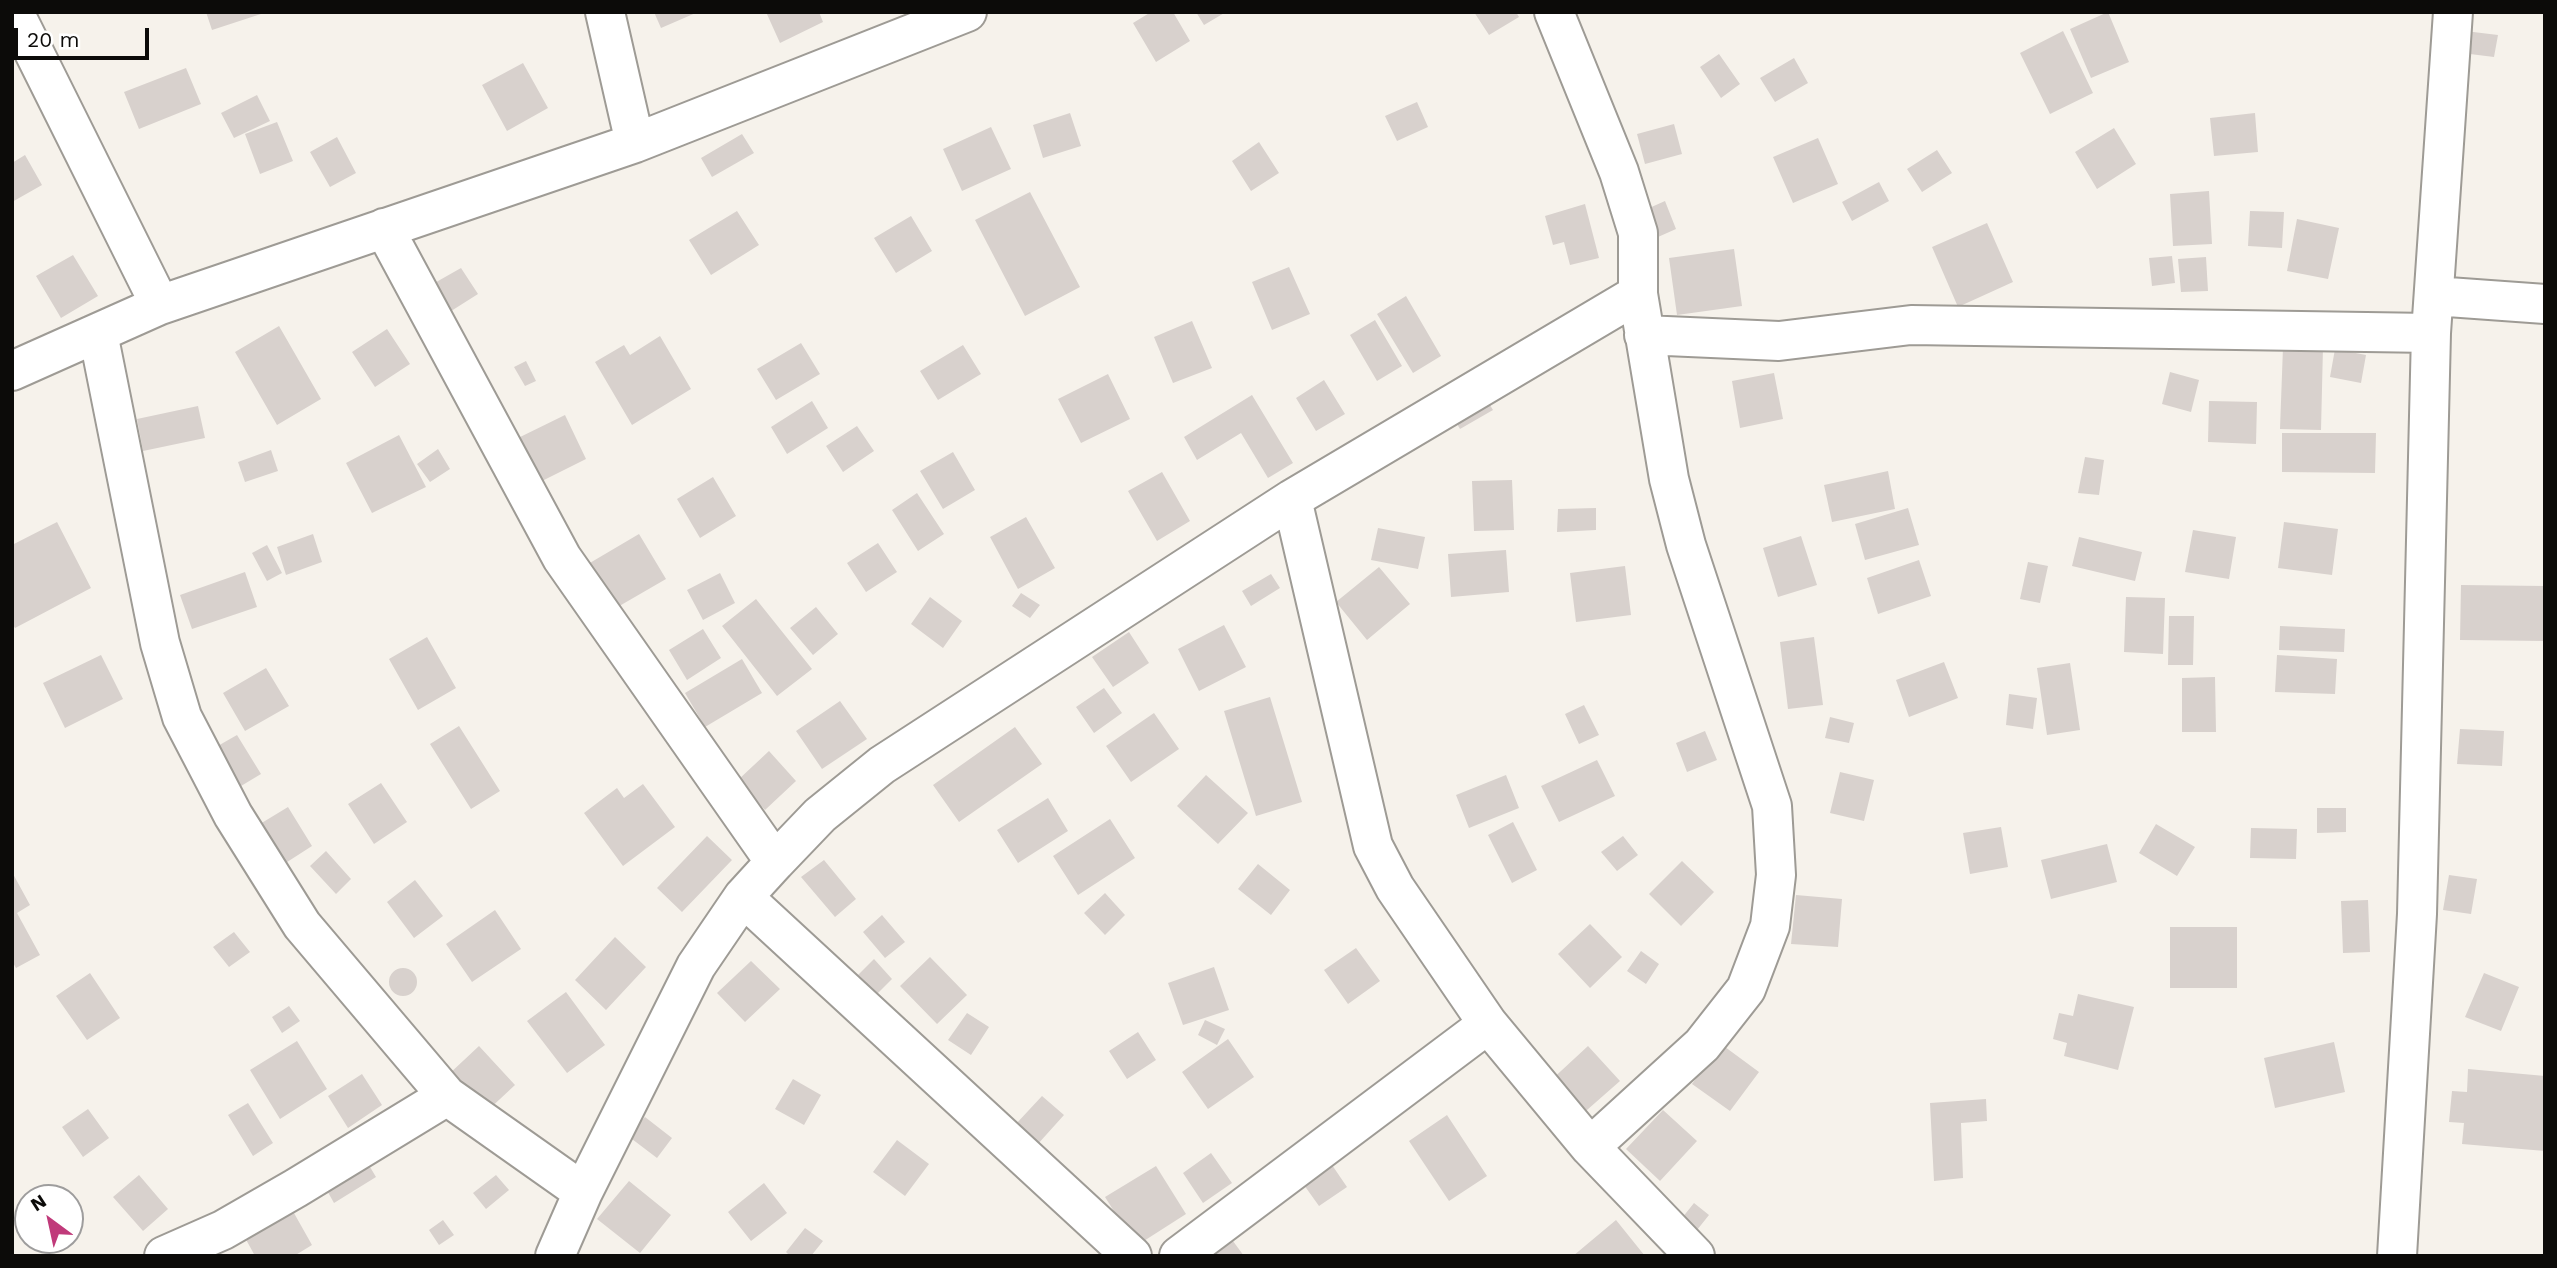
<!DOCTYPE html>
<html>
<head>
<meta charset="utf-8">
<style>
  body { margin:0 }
  #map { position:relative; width:2557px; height:1268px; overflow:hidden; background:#f6f2eb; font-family:"Work Sans",sans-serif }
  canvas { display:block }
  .frame { position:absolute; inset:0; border:14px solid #0c0b09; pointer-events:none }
  .north { position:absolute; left:14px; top:1184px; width:70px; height:70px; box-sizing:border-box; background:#fff; border:2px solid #9e9d9d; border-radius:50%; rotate:327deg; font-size:19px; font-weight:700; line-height:28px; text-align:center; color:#0c0b09 }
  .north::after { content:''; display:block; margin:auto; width:24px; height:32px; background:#c03a7a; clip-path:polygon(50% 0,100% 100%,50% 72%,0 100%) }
  .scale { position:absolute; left:14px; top:28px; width:135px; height:32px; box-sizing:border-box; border:4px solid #0c0b09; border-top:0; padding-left:9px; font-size:21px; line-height:24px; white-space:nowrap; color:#0c0b09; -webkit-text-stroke:5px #fff; paint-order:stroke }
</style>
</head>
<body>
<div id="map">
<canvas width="2557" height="1268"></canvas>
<div class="frame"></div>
<div class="north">N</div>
<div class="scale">20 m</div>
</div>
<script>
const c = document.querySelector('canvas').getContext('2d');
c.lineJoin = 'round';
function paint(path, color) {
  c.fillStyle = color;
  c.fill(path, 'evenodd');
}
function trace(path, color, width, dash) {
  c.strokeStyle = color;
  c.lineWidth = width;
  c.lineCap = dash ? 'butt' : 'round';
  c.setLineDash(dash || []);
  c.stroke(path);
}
paint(new Path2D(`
  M206 12H264V13L212 30Z
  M654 12H698L661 28Z
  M766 12H819L823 22 780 43Z
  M1151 12H1173L1190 41 1156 62 1133 23Z
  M1196 12H1226L1204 25Z
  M1474 12H1516L1519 17 1489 35Z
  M2108 12 2129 62 2091 78 2070 29Z
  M2063 31 2093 93 2050 114 2020 53Z
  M2465 31 2498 35 2494 57 2462 53Z
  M1719 54 1740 84 1721 98 1700 67Z
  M1794 58 1808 83 1775 102 1760 78Z
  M523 63 548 108 507 131 482 85Z
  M186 68 201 104 139 129 124 92Z
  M257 95 270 121 234 138 221 113Z
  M1417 102 1428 127 1397 141 1385 116Z
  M1070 113 1081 146 1043 158 1033 125Z
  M2255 113 2258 152 2214 156 2210 118Z
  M277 122 293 161 260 174 245 134Z
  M1674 124 1682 154 1645 164 1637 134Z
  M991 127 1011 169 962 191 943 149Z
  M2114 128 2136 164 2097 189 2075 152Z
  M742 134 754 153 712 177 701 158Z
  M337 137 356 173 330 187 310 152Z
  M1818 138 1838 184 1793 203 1773 157Z
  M1259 142 1279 173 1251 191 1232 161Z
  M1937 150 1952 173 1922 192 1907 169Z
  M25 155 42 185 12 202V163Z
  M1879 182 1889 201 1852 221 1842 202Z
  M2209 191 2212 244 2173 246 2170 194Z
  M1030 192 1080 287 1025 316 975 220Z
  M1665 201 1676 229 1658 237 1647 209Z
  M1585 204 1599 258 1570 265 1564 242 1553 245 1545 216Z
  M737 211 759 245 711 275 689 240Z
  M2250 211 2284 212 2282 248 2248 246Z
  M911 216 932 251 896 273 874 238Z
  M2297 219 2339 228 2328 279 2287 271Z
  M1987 223 2013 282 1958 307 1932 247Z
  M1734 249 1742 306 1677 315 1669 258Z
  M73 255 98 296 61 318 36 276Z
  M2172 256 2175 283 2152 286 2149 258Z
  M2206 257 2208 291 2181 292 2178 259Z
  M1289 267 1310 314 1272 330 1252 282Z
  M461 268 478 294 448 313 431 285Z
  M1406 296 1441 356 1413 373 1377 314Z
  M1375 320 1402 366 1377 381 1350 335Z
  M1192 321 1212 368 1173 383 1154 337Z
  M279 326 321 399 277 425 235 352Z
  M387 329 410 364 375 387 352 352Z
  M660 336 691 389 632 425 595 362 624 345 630 355Z
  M801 343 820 374 776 400 757 369Z
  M963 345 981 374 938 400 920 371Z
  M2283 347H2323L2321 430 2280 429Z
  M2335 349 2366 355 2361 383 2330 377Z
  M526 361 536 381 525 386 514 367Z
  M2170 372 2199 380 2191 412 2162 404Z
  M1774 373 1783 419 1740 428 1732 381Z
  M1108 374 1130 419 1081 443 1058 399Z
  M1324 380 1345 414 1316 431 1296 398Z
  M1482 392 1493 410 1460 429 1450 412Z
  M1252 395 1293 463 1268 478 1241 433 1197 460 1184 437Z
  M812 401 828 428 787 454 771 427Z
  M2209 401 2257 402 2256 444 2208 442Z
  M198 406 205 438 143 451 137 419Z
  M565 415 586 459 536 484 514 440Z
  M857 426 874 451 843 472 826 446Z
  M2282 433H2376L2375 473 2282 472Z
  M399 435 426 487 372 513 346 463Z
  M438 449 450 469 430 482 417 464Z
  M271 450 278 471 245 482 238 462Z
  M953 452 975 490 943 509 920 471Z
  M2085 457 2104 460 2099 495 2078 493Z
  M1888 471 1895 509 1832 522 1824 485Z
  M1162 472 1190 521 1157 541 1128 491Z
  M713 477 736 516 700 538 677 499Z
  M1512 480 1514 530 1474 531 1472 481Z
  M917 493 944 534 918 551 892 510Z
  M1596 508V530L1557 532 1558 509Z
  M1908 508 1919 545 1865 560 1855 524Z
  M1026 517 1055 568 1018 589 990 537Z
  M57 522 91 588 15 628 12 623V545Z
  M2284 522 2338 529 2332 575 2278 568Z
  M1378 528 1425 537 1418 569 1371 560Z
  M2193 530 2236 537 2229 579 2185 572Z
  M313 534 322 562 286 575 277 547Z
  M639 534 666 579 609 612 583 567Z
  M1801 536 1817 585 1778 597 1763 548Z
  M2079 537 2142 552 2135 581 2072 566Z
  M878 543 897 572 866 592 847 563Z
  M267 545 282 573 267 581 252 553Z
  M1506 550 1509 592 1451 597 1448 554Z
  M1919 560 1931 596 1878 614 1867 578Z
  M2028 562 2048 566 2040 603 2020 599Z
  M1625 566 1631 615 1576 622 1570 573Z
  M1379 567 1410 604 1367 640 1336 602Z
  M245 572 257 607 192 629 180 595Z
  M720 573 735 603 703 620 687 590Z
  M1271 574 1280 588 1251 606 1242 591Z
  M2461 585 2545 586V641L2460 640Z
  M1021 593 1040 605 1030 618 1012 606Z
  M930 597 962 621 943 648 911 624Z
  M2126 597 2165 598 2163 654 2124 652Z
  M756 599 812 669 777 696 722 626Z
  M816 607 838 634 813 655 790 628Z
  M2169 616H2194L2193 665H2168Z
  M1224 625 1246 667 1199 691 1178 649Z
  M2280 626 2345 629 2344 652 2279 650Z
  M703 629 721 658 687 680 669 650Z
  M1129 632 1149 663 1113 687 1092 657Z
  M427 637 456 688 418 710 389 659Z
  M1814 637 1823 705 1788 709 1780 642Z
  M101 655 123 699 65 728 43 683Z
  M2277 655 2337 659 2335 694 2275 692Z
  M742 659 762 693 705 727 685 693Z
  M1944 662 1958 698 1909 717 1896 680Z
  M2070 663 2080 730 2047 735 2037 668Z
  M266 668 289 706 245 731 223 693Z
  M2215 677 2216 732H2182V678Z
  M1104 688 1122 713 1094 733 1076 707Z
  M2009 694 2037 698 2033 729 2006 725Z
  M1270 697 1302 802 1256 816 1224 711Z
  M840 701 867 739 822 769 796 731Z
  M1584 705 1599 735 1579 744 1565 714Z
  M1154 713 1179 749 1131 782 1106 746Z
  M1830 717 1854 723 1849 743 1825 738Z
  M459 726 500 791 471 809 430 744Z
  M1015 727 1042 764 959 822 933 785Z
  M2460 729 2504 731 2502 766 2457 764Z
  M1705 731 1717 760 1687 772 1676 743Z
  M237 735 261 774 231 792 209 751Z
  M769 751 796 781 765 810 738 780Z
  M1597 760 1615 796 1559 822 1541 786Z
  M1840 772 1874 780 1864 821 1830 813Z
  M1206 775 1248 813 1218 844 1177 806Z
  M1506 775 1519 808 1469 828 1456 795Z
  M381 783 407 822 374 844 348 804Z
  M643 784 675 827 623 866 584 813 617 788 624 798Z
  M1048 798 1068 831 1018 863 997 830Z
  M288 807 312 846 284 864 260 824Z
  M2317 808H2346V832L2317 833Z
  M1110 819 1135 858 1078 895 1053 856Z
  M1513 822 1537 870 1512 883 1488 835Z
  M2156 824 2195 847 2177 876 2139 853Z
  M2001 827 2008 867 1970 874 1963 833Z
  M2251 828 2297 829 2296 859 2250 858Z
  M707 836 732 860 682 912 657 888Z
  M1623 836 1638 855 1617 871 1601 852Z
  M2107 844 2117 882 2051 899 2041 860Z
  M326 851 351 879 336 894 310 866Z
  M824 860 856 899 835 917 801 877Z
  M1682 861 1714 892 1681 926 1649 894Z
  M1258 864 1290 890 1271 915 1238 889Z
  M12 872 30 905 17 913 40 955 16 968 12 961Z
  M2449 875 2477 879 2471 914 2443 910Z
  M415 880 443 916 414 938 387 902Z
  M1105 893 1125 915 1105 935 1084 913Z
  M1796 895 1842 899 1838 947 1791 944Z
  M2368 900 2370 952 2343 953 2341 901Z
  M495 910 521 949 472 982 446 944Z
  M882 915 905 942 885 958 863 932Z
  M1590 924 1622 957 1590 988 1558 954Z
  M2170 927H2237V988H2170Z
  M234 932 250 952 229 967 213 947Z
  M615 937 646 967 606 1010 575 980Z
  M1356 948 1380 981 1348 1004 1324 970Z
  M1641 951 1659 964 1646 984 1627 971Z
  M930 957 967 995 937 1024 900 986Z
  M874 959 892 979 868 1003 849 984Z
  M751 961 780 989 745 1022 717 993Z
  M1214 967 1229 1010 1183 1025 1168 983Z
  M389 982a14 14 0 1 1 28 0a14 14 0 1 1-28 0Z
  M90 973 120 1018 87 1040 56 996Z
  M2484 973 2519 987 2501 1031 2465 1017Z
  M566 992 605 1045 567 1073 527 1021Z
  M2078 994 2134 1007 2118 1070 2064 1056 2067 1043 2053 1039 2059 1013 2073 1016Z
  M289 1006 300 1021 282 1033 272 1017Z
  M967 1013 989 1027 971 1055 948 1040Z
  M1205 1020 1225 1029 1217 1045 1198 1035Z
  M1138 1032 1156 1060 1127 1079 1109 1051Z
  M1228 1039 1254 1077 1208 1109 1182 1072Z
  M297 1041 327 1089 280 1119 250 1070Z
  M2334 1042 2345 1092 2275 1108 2264 1058Z
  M1721 1044 1759 1072 1730 1111 1692 1084Z
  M479 1046 515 1085 485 1113 448 1075Z
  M1588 1046 1620 1081 1579 1117 1548 1083Z
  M2468 1069 2545 1076V1151L2462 1144 2464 1123 2449 1122 2452 1091 2467 1092Z
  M362 1074 382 1105 348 1128 328 1096Z
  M793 1079 821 1095 804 1125 775 1109Z
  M1042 1096 1064 1115 1037 1145 1015 1125Z
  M1986 1099 1987 1121 1961 1123 1963 1178 1934 1181 1930 1103Z
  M248 1103 273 1143 253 1156 228 1115Z
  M88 1109 109 1138 83 1157 62 1127Z
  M1663 1110 1697 1141 1660 1181 1626 1149Z
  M1447 1115 1487 1176 1449 1201 1409 1141Z
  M645 1117 672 1138 657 1158 628 1136Z
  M897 1140 929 1164 905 1196 873 1172Z
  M361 1152 376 1177 334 1203 320 1178Z
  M1211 1153 1232 1183 1203 1203 1183 1173Z
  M1332 1165 1347 1187 1319 1206 1304 1185Z
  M1156 1166 1186 1214 1136 1246 1105 1197Z
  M139 1175 168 1209 143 1231 113 1197Z
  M496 1175 509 1190 486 1209 473 1193Z
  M629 1181 671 1215 640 1253 597 1219Z
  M764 1183 787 1213 751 1241 728 1212Z
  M1694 1203 1709 1215 1697 1230 1682 1218Z
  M290 1206 312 1245 294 1256H255L243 1234Z
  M443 1220 454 1235 439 1245 429 1230Z
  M1616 1220 1645 1256H1573Z
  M805 1228 823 1241 811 1256H790L786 1252Z
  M1230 1237 1244 1256H1206Z`), '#d8d1cd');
const street = new Path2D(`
  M14 12 160 305
  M605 12 635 143
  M384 228 562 558 775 862
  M2434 296 2545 304
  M98 333 160 643 182 717 233 815 302 925 447 1096 583 1192
  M1644 335 1779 341 1911 325 2431 333
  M12 371 160 305 635 143 967 12
  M1292 499 1373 846 1395 888 1488 1024 1590 1147 1695 1256
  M743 897 1132 1256
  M1590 1147 1702 1045 1746 989 1770 926 1776 875 1772 806 1686 545 1669 479 1638 294
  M164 1256 223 1230 296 1188 447 1096
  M555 1256 583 1192 696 966 743 897 775 862 820 815 882 765 1292 499 1638 294V233L1619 172 1554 12
  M1179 1256 1488 1024
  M2397 1256 2417 914 2431 333 2453 12`);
trace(street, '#9e9b95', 42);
trace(street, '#fff', 38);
</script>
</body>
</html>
